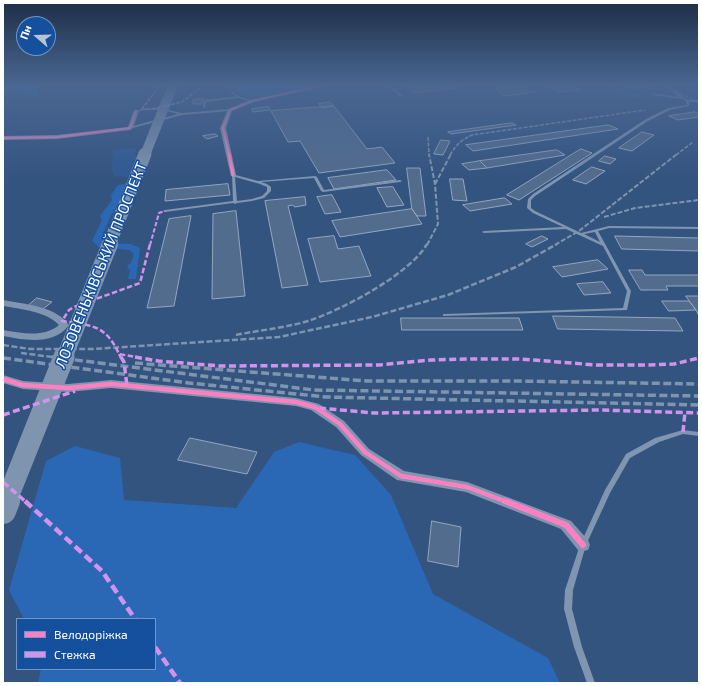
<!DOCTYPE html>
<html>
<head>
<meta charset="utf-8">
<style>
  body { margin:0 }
  #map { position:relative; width:702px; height:686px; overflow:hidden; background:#345480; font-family:"Exo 2",sans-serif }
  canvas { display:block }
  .frame { position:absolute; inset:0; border:4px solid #fff; pointer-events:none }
  .legend { position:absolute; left:16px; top:618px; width:140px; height:52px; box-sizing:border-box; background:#15509f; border:1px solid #7396c5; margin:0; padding:5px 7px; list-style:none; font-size:12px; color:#fff }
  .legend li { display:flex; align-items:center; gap:8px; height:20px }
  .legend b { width:20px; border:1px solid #7396c5 }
  .north { position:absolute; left:16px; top:16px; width:40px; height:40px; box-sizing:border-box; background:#15509f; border:1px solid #7396c5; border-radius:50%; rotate:290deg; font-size:11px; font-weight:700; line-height:16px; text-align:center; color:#fff }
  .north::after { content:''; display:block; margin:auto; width:14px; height:18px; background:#b8c3d3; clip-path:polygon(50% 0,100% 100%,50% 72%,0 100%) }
</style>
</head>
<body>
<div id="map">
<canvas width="702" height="686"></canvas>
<div class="frame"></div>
<ul class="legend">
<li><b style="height:5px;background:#ff80c0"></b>Велодоріжка</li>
<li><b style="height:5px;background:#d193ec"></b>Стежка</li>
</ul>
<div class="north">Пн</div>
</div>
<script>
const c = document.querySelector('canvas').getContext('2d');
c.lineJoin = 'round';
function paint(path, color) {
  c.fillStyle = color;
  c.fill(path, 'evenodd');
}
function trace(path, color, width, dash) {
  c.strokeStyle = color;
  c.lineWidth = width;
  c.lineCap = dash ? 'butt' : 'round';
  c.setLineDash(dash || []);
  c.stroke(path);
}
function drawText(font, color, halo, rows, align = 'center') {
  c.font = font + ' "Exo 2",sans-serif';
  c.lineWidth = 3;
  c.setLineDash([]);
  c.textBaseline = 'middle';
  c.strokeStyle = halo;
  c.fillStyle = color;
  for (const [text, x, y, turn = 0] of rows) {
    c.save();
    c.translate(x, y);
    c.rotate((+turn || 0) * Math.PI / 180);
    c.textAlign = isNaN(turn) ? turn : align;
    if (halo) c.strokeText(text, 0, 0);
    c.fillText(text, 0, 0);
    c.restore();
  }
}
paint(new Path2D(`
  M8 85H37L39 86 38 96 3 94V87Z
  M227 85H325L247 98Z
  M604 85H610L616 88H624L643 97C628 99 617 92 604 85Z
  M124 184 126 186 116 208 111 215 101 239 104 243 131 244 140 248 136 279H128L130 271 127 266 131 263 134 254 130 250 99 247 92 241 102 220 100 216 112 200 111 195 118 185Z
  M299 442 355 455 391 495 433 594 548 658 560 683H38L41 669H155V619H24L9 590 46 461 75 446 120 458 124 500 236 508 274 452Z`), '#2a67b5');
paint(new Path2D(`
  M128 148 135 149 136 151 133 153 141 160 142 176 128 177 114 176C111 167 110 163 114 155L112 152 113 151Z`), '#305a93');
const building = new Path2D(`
  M404 85H455L458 88 414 93Z
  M549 85H571L580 90 559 92 547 86H550Z
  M626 85H657L658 86 632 88Z
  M525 86 536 92 505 96 495 89Z
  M203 99 202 104H193V100Z
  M330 102 334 106 322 108 319 104Z
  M334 106 367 149 382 147 395 163 319 173 300 141 288 142 271 111Z
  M269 107 270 110 253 112 252 109Z
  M695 112 699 114V117L678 120 669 116Z
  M512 123 516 125 451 134 448 132Z
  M609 125 618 129 473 151 466 145Z
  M642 132 654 135 632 151 619 148Z
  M215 134 218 136 207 139 203 136Z
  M441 140 450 141 443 155 434 154Z
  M581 149 592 153 519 200 507 195Z
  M557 150 565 155 487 168 480 161Z
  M605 156 616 159 610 164 599 161Z
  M480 161 487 168 469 170 462 164Z
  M592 167 605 171 586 184 573 180Z
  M407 168H420L426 216H417L412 209Z
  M387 170 396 180 334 189 328 178Z
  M450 179H463L467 201 453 200Z
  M228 184 230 195 165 201 166 190Z
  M393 187 404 205 387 207 377 188Z
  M332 195 341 212 325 214 317 197Z
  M305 197 306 205 295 207 292 205 288 206 308 285 282 288 265 201Z
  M505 198 512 204 470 211 463 205Z
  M412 209 422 224 340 237 332 221Z
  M236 211 245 296 212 299 213 214Z
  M191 216 174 306 147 308 169 219Z
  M334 236 338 249 359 246 371 276 320 282 308 239Z
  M542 236 548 239 532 247 526 244Z
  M615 236 699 238V251L622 249Z
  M598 260 608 269 562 277 553 267Z
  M629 270H642L645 275H699V286H666L668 290H641Z
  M603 282 611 293 584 295 577 284Z
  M686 296H699V316L696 310Z
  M37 298 52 302 43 309 29 305Z
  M662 301H689L696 310 669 311Z
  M553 316 675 318 683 331 558 329Z
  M401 318H519L523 330H402Z
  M190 438 257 452 247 474 178 460Z
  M432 521 461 527 458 567 428 561Z`);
paint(building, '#526c8e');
trace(building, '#94a6be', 1);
paint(new Path2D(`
  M387 85H390L403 96 401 97Z
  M663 85H666L688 100H699V102H689V106L670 110 648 121 535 196 531 200V208L535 211 581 233 609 226 699 227V229L609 228 598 231 631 291 627 310 443 316V314H445L623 308 627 291 603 246 566 229 484 233 482 232 484 231 563 227 533 213 527 208 528 199 533 194 646 119 668 108 687 105 686 101 682 99 652 95 653 93 679 97ZM595 232 600 242 584 234Z
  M238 96 253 101 252 102 238 98 206 102 205 107 204 108 203 107 204 100Z
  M147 108 164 109 182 113 230 109 231 110 230 111 182 115 129 129V127L178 114C164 110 150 108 136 112L135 111Z
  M232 174 258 181 315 176 317 177 324 190 400 180 402 181 400 182 323 192 321 191 314 178 261 182 267 184 271 187V191L264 198 252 201 237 203 235 204 233 203 165 212 163 211 165 210 233 201ZM235 177 260 184 267 187V191L262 196 252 199 237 201Z
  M683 430 699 432V436L683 434 659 442 630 458 610 493 586 545 573 590 572 609 582 647 595 683H587L574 647 564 609 565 590 580 545 605 490 626 454 655 438Z`), '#7f95b0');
paint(new Path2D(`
  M318 85H327L254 102 232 111 226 128 236 175 231 176 220 128 228 109 250 100Z
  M134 110 139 111 133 128 130 130 57 139 3 140V136L57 135 128 127Z
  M3 300C24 304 56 306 69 325 54 346 24 340 3 336V330C21 333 44 338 59 325 46 311 20 309 3 306Z
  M3 375 23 381 68 384 111 380 296 398 319 404 344 421 369 449 404 471 467 482 571 521 588 540 590 545 588 550 583 551 578 550 561 529 466 492 397 480 361 455 336 427 311 410 296 406 111 388 68 392 23 389 3 383Z`), '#7f95b0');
trace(new Path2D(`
  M665 85 699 103
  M428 137 429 155
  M450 155C456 145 461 140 472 135L645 110
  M676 155 693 142`), '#7f94af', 1.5, [4, 1.5]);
trace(new Path2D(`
  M435 184 451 154
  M604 217 635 208 699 200
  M427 245 438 224 435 184 429 154
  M555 245 579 231 677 154`), '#7f94af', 2, [5, 2]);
trace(new Path2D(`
  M236 335C260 330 285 328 308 321 342 310 410 274 427 244
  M3 345 30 349H93L279 337 372 317 448 295 516 267 557 244
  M21 353 60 358`), '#7f94af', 2.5, [6, 2.5]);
trace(new Path2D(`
  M52 357 314 390 699 396
  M3 358 189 383 326 397 699 405
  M135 363 367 381H516L699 384`), '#7f94af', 3.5, [8, 3.5]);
trace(new Path2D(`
  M145 155 173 85`), '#7f94af', 10);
trace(new Path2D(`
  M109 245 145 154`), '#7f94af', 13);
trace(new Path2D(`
  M64 358 110 244`), '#7f94af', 16);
trace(new Path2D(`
  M6 502 64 357`), '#7f94af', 21);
trace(new Path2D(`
  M3 511 7 501`), '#7f94af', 26);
trace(new Path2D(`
  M224 85 238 97
  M142 109 160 85
  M152 109 182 102 199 89V85`), '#d193ec', 1.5, [3.5, 1.5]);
trace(new Path2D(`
  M150 245 159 213 165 211`), '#d193ec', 2, [4.5, 2]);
trace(new Path2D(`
  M119 354 121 358
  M141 358 119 354C106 325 91 325 62 321L69 310 74 307 140 283 150 244`), '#d193ec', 2.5, [5.5, 2.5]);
trace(new Path2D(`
  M121 357 124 362 127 386
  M135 357 158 361 220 366 379 365 431 360 469 359H521L596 365H648L674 364 699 358
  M319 408 374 413 600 410 699 413
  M3 415 75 391
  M683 432 685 412
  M3 482 26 502`), '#d193ec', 3.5, [7, 3.5]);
trace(new Path2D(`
  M25 501 102 571 135 619
  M155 647 180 683`), '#d193ec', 4.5, [9, 4.5]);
trace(new Path2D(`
  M3 138 57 137 130 128 136 111
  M229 155 223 128 230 110 252 101 325 85`), '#ff80c0', 2);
trace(new Path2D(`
  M229 154 233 175`), '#ff80c0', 3);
trace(new Path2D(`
  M3 379 23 385 68 388 111 384 296 402 315 407 340 424 365 452 401 476 467 487 507 502`), '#ff80c0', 4.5);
trace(new Path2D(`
  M505 501 566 525 583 545`), '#ff80c0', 6);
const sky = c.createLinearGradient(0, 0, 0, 181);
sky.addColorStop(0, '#1d2e46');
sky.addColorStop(0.47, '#4a6791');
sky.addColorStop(1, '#4a679100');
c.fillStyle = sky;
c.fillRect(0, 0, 702, 181);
drawText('15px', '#fff', '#15509f', [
  ["ЛОЗОВЕНЬКІВСЬКИЙ ПРОСПЕКТ",101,265,-68]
]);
</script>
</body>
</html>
